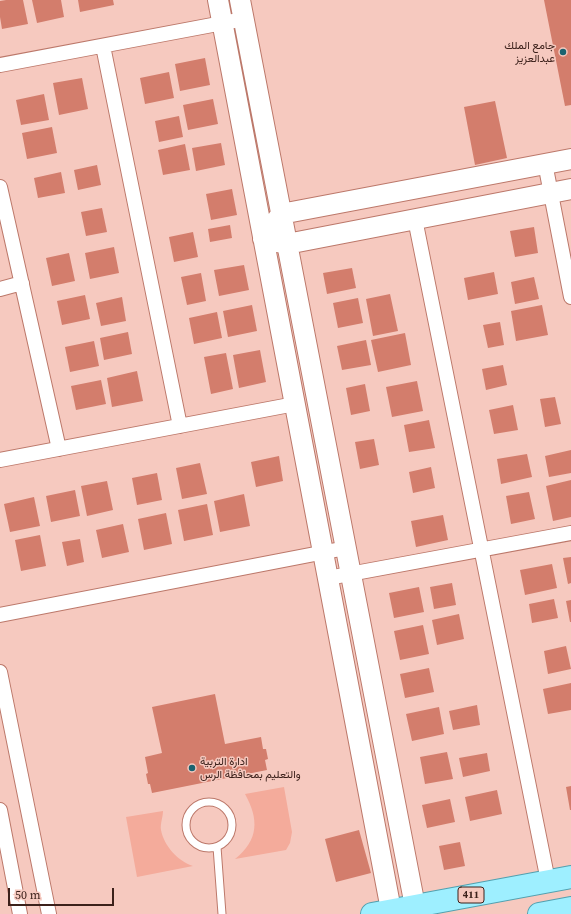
<!DOCTYPE html>
<html>
<head>
<meta charset="utf-8">
<style>
  body { margin:0 }
  #map { position:relative; width:571px; height:914px; overflow:hidden; background:#f6c9bf; font-family:"Source Serif 4",serif }
  canvas { display:block }
  .scale { position:absolute; left:8px; top:888px; width:106px; height:18px; box-sizing:border-box; border:2px solid #3c211b; border-top:0; padding-left:5px; font-size:12px; line-height:14px; white-space:nowrap; color:#3c211b; -webkit-text-stroke:3px #f6c9bf; paint-order:stroke }
</style>
</head>
<body>
<div id="map">
<canvas width="571" height="914"></canvas>
<div class="scale">50 m</div>
</div>
<script>
const c = document.querySelector('canvas').getContext('2d');
c.lineJoin = 'round';
function paint(path, color) {
  c.fillStyle = color;
  c.fill(path, 'evenodd');
}
function trace(path, color, width, dash) {
  c.strokeStyle = color;
  c.lineWidth = width;
  c.lineCap = dash ? 'butt' : 'round';
  c.setLineDash(dash || []);
  c.stroke(path);
}
function drawText(font, color, halo, rows, align = 'center') {
  c.font = font + ' "Source Serif 4",Vazirmatn,serif';
  c.lineWidth = 3;
  c.setLineDash([]);
  c.textBaseline = 'middle';
  c.strokeStyle = halo;
  c.fillStyle = color;
  for (const [text, x, y, turn = 0] of rows) {
    c.save();
    c.translate(x, y);
    c.rotate((+turn || 0) * Math.PI / 180);
    c.textAlign = isNaN(turn) ? turn : align;
    if (halo) c.strokeText(text, 0, 0);
    c.fillText(text, 0, 0);
    c.restore();
  }
}
paint(new Path2D(`
  M284 787 292 832 290 843 286 850 235 859C259 840 259 819 245 794Z
  M163 811C163 817 160 824 161 830 164 846 178 861 193 866L137 877 126 817Z`), '#f4ab9b');
paint(new Path2D(`
  M6 0H23L28 24 2 29 0 17V1Z
  M32 0H61L64 17 37 23Z
  M78 0H113L114 5 80 12Z
  M544 0H571V105L565 106Z
  M205 58 210 85 180 91 175 64Z
  M169 72 174 98 145 104 140 78Z
  M82 78 88 109 59 115 53 83Z
  M44 94 49 120 21 125 16 100Z
  M213 99 218 124 188 130 183 105Z
  M495 101 507 158 475 165 464 107Z
  M179 116 183 137 159 142 155 121Z
  M52 127 57 153 27 159 22 133Z
  M221 143 225 165 196 171 192 148Z
  M185 144 190 170 163 175 158 150Z
  M97 165 101 185 78 190 74 170Z
  M61 172 65 193 38 198 34 178Z
  M232 189 237 215 211 220 206 194Z
  M102 208 107 232 86 236 81 212Z
  M230 225 232 238 210 242 208 229Z
  M534 227 538 253 515 257 510 231Z
  M193 232 198 257 174 262 169 237Z
  M114 247 119 273 90 279 85 253Z
  M69 253 75 281 52 286 46 258Z
  M244 265 249 290 219 296 214 270Z
  M352 268 356 288 327 294 323 273Z
  M494 272 498 294 468 300 464 278Z
  M201 273 206 301 187 305 181 277Z
  M534 277 539 299 515 304 511 282Z
  M390 294 398 331 373 336 366 299Z
  M85 295 90 319 62 325 57 301Z
  M122 297 126 321 101 326 96 303Z
  M358 298 363 323 338 328 333 303Z
  M252 305 257 331 228 337 223 311Z
  M542 305 548 335 516 341 511 311Z
  M217 312 222 338 194 344 189 318Z
  M500 322 504 345 488 348 483 325Z
  M128 332 132 354 104 360 100 338Z
  M405 333 411 365 378 372 371 340Z
  M366 340 371 365 342 370 337 346Z
  M94 341 99 366 70 372 65 347Z
  M260 350 266 382 239 388 233 355Z
  M226 353 233 389 211 394 204 357Z
  M503 365 507 385 486 390 482 369Z
  M137 371 143 401 112 407 107 378Z
  M101 380 106 404 76 410 71 386Z
  M417 381 423 411 392 417 386 387Z
  M365 384 370 411 351 415 346 388Z
  M555 397 561 424 545 427 540 399Z
  M513 405 518 430 494 434 489 410Z
  M429 420 435 448 409 452 404 425Z
  M374 439 379 465 360 469 355 442Z
  M571 450V473L549 477 545 456Z
  M527 454 532 477 501 484 497 459Z
  M279 456 283 481 256 487 251 462Z
  M200 463 207 494 182 499 176 468Z
  M431 467 435 488 413 493 409 472Z
  M157 473 162 500 137 505 132 478Z
  M571 480V517L553 521 546 486Z
  M107 481 113 510 87 516 81 486Z
  M75 490 80 516 51 522 46 496Z
  M529 492 535 519 511 524 506 496Z
  M244 494 250 526 220 532 214 501Z
  M34 497 40 526 10 532 4 504Z
  M207 504 213 535 184 541 178 510Z
  M166 513 172 544 144 550 138 519Z
  M443 515 448 540 416 547 411 521Z
  M123 524 129 552 102 558 96 530Z
  M40 535 46 566 21 571 15 540Z
  M80 539 84 562 67 566 62 542Z
  M571 557V583L568 584 563 558Z
  M552 564 557 588 525 595 520 570Z
  M452 583 456 605 434 609 430 587Z
  M419 587 424 612 394 618 389 593Z
  M554 599 558 618 532 623 529 604Z
  M571 600V622H570L566 601Z
  M459 614 464 639 437 645 432 620Z
  M423 625 429 654 400 660 394 631Z
  M566 646 571 669 548 674 544 651Z
  M429 668 434 692 405 698 400 674Z
  M571 683V710L548 714 543 689Z
  M215 694 225 744 261 737 263 749H266L268 759 265 760 267 770 152 793 150 784H148L146 774 148 773 145 757 162 753 152 707Z
  M477 705 480 725 453 730 449 711Z
  M439 707 444 734 412 741 406 714Z
  M447 752 453 779 425 784 420 757Z
  M487 753 490 771 463 777 459 758Z
  M571 786V810H570L566 787Z
  M497 790 502 814 470 821 465 797Z
  M450 799 455 822 427 828 422 805Z
  M359 830 371 873 336 882 325 839Z
  M460 842 465 866 444 870 439 846Z`), '#d37d6c');
const lane = new Path2D(`
  M186 825a23 23 0 1 1 46 0a23 23 0 1 1-46 0Z
  M217 847 222 914`);
const street = new Path2D(`
  M103 46 180 426
  M0 65 244 19
  M545 163 571 297
  M0 187 59 449
  M415 219 548 881
  M0 289 22 283
  M0 460 295 404
  M328 578 571 533
  M0 615 346 548
  M0 672 49 914
  M0 810 20 914`);
const secondary = new Path2D(`
  M218 0 391 910
  M240 0 415 906
  M571 159 281 214 263 239 287 244 571 189`);
const primary = new Path2D(`
  M372 914 571 877
  M539 914 571 908`);
trace(lane, '#bc786a', 9);
trace(street, '#bc786a', 16);
trace(secondary, '#bc786a', 22);
trace(primary, '#52a0af', 24);
trace(lane, '#fff', 7);
trace(street, '#fff', 14);
trace(secondary, '#fff', 20);
trace(primary, '#9eefff', 22);
for (const [x, y, r, color] of [
  [563,52,4,"#1a6370"],
  [192,768,4,"#1a6370"]
]) {
  const dot = new Path2D();
  dot.arc(x, y, r, 0, 2 * Math.PI);
  c.fillStyle = color;
  c.fill(dot);
  trace(dot, '#f6c9bf', 1.5);
}
for (const [x, y, w] of [
  [471,895,26]
]) {
  const box = new Path2D();
  box.roundRect(x - w / 2, y - 8, w, 16, 3);
  c.fillStyle = '#f6c9bf';
  c.fill(box);
  trace(box, '#3c211b', 1);
}
drawText('bold 10px', '#3c211b', null, [
  ["411",471,895]
]);
drawText('11px', '#3c211b', '#f6c9bf', [
  ["جامع الملك",555,46],
  ["عبدالعزيز",555,59],
  ["ادارة التربية",200,762,"left"],
  ["والتعليم بمحافظة الرس",200,775,"left"]
], 'right');
</script>
</body>
</html>
